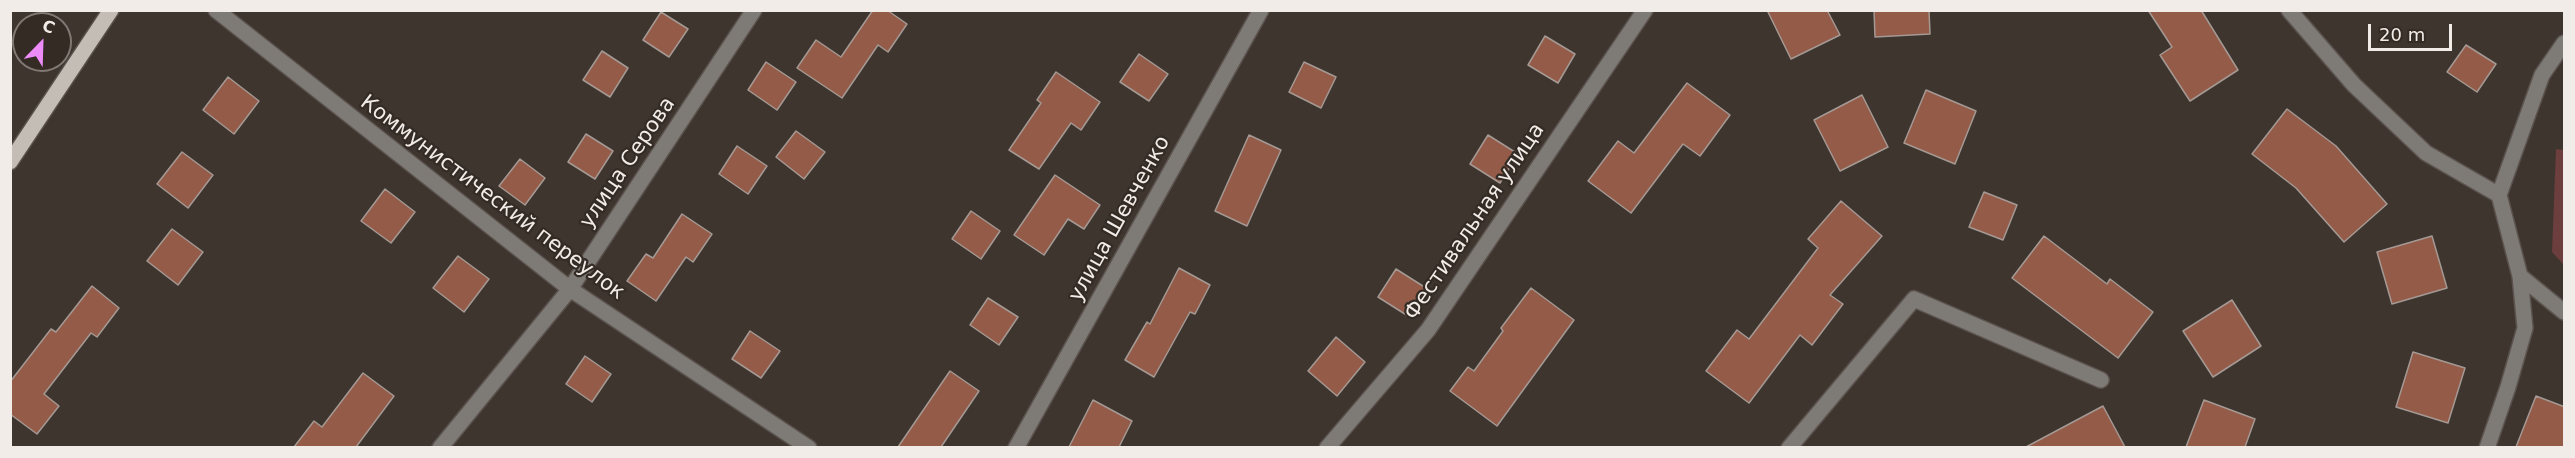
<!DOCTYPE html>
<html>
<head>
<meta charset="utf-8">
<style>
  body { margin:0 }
  #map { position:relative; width:2575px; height:458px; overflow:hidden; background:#3e352f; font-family:"DejaVu Sans",sans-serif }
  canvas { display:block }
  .frame { position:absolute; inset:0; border:12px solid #f2ece8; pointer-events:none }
  .north { position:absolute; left:12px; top:12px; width:60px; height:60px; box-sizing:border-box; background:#342b25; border:2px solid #807873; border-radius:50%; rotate:23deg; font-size:16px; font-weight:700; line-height:24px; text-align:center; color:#f2ece8 }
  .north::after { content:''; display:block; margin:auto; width:21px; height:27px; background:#ed8cf9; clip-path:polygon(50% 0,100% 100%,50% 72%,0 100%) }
  .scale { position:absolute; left:2368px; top:24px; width:84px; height:27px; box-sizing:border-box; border:3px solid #f2ece8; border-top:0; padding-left:8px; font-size:18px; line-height:21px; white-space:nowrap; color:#f2ece8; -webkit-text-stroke:4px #342b25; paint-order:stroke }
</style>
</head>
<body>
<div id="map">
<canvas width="2575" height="458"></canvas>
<div class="frame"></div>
<div class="north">С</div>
<div class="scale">20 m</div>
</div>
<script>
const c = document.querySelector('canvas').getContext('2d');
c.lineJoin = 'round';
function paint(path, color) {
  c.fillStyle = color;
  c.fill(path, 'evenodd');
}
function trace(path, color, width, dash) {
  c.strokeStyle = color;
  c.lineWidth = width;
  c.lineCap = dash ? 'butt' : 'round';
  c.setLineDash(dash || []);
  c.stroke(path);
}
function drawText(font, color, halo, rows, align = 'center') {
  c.font = font + ' "DejaVu Sans",sans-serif';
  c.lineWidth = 4.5;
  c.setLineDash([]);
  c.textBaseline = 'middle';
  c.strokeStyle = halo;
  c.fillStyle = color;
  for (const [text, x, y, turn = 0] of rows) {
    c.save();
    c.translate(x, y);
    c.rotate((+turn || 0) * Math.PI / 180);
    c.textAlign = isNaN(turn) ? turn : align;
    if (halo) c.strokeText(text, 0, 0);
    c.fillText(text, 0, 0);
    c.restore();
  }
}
paint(new Path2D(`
  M2556 149 2564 150V265L2552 252Z`), '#6c3e3e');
const building = new Path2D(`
  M873 10H887L907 24 888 52 878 45 842 98 797 68 816 40 841 57Z
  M1767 10H1827L1840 35 1791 59Z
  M1874 10H1929L1930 34 1875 37Z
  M2148 10H2201L2238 70 2190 101 2160 55 2172 47Z
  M661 12 688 29 669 57 643 40Z
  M1545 36 1575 54 1558 83 1528 65Z
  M2466 45 2496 64 2477 92 2447 72Z
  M602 51 628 68 610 97 583 80Z
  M1139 54 1168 74 1149 101 1120 82Z
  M766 62 796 82 777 110 748 90Z
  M1304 62 1336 77 1321 108 1289 92Z
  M1056 72 1100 102 1081 130 1071 123 1039 169 1009 150 1041 103 1037 100Z
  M228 77 259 101 234 134 203 110Z
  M1687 83 1730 115 1700 156 1683 144 1631 213 1588 181 1618 141 1634 153Z
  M1926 90 1976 111 1955 164 1904 143Z
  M1862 95 1888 147 1840 171 1814 120Z
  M2287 109 2336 146 2387 204 2344 242 2296 188 2252 154Z
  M796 131 825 152 804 179 776 157Z
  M586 134 613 151 595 179 568 162Z
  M1249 135 1281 150 1247 226 1215 211Z
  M1488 135 1518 154 1500 183 1470 164Z
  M737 146 767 166 748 194 719 174Z
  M182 152 213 175 188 208 157 184Z
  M520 159 545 178 525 205 499 186Z
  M1055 175 1100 205 1084 229 1068 219 1044 255 1014 235Z
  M385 189 415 212 391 243 361 221Z
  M1984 192 2017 205 2003 240 1969 227Z
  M1841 201 1882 236 1830 295 1843 304 1812 345 1800 335 1749 403 1706 371 1737 330 1749 339 1818 248 1808 239Z
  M971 211 1000 231 981 259 952 239Z
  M682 214 712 234 693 262 686 257 656 301 627 281 646 254 653 258Z
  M172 229 203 252 178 285 147 261Z
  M2044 236 2107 284 2110 279 2153 312 2118 358 2012 278Z
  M2432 236 2447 288 2392 304 2377 252Z
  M458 256 489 279 464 312 433 288Z
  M1179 268 1210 285 1195 314 1190 312 1154 377 1125 360 1147 322 1150 324Z
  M1396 269 1426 288 1408 316 1378 297Z
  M92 286 119 308 97 337 91 333 44 394 59 406 37 434 10 414V382L51 329 56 332Z
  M1531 288 1574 320 1497 426 1450 391 1468 367 1474 371 1503 331 1501 328Z
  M988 298 1018 317 999 345 970 325Z
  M2232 300 2261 346 2213 377 2183 331Z
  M750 331 780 351 761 378 732 359Z
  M1336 337 1365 362 1337 396 1308 371Z
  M2413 352 2465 368 2448 423 2396 407Z
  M585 356 611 374 592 402 566 384Z
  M950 371 979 391 941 447H898Z
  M363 373 394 396 356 447H294L314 421 322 427Z
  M2536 396 2565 407V447H2516Z
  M1093 400 1132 421 1119 447H1069Z
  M2204 400 2255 419 2245 447H2186Z
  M2103 406 2125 447H2026Z`);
paint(building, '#935b48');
trace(building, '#a59994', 1.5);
const minor = new Path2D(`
  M216 10 570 289 809 448
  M2289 10 2354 85 2426 153 2499 195 2520 276 2525 328 2508 387 2487 448
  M2499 195 2542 75 2564 43
  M2520 276 2564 312
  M440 448 570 289 754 10
  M1016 448 1261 10
  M1327 448 1428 330 1645 10
  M1789 448 1914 299 2101 380`);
const major = new Path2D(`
  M10 162 111 10`);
trace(minor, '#5b524d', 18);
trace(major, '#5b524d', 18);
trace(minor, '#7e7b77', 15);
trace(major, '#c4bdb5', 15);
drawText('21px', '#f2ece8', '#342b25', [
  ["улица Серова",628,163,-56],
  ["Коммунистический переулок",492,198,37],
  ["улица Шевченко",1120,219,-61],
  ["Фестивальная улица",1475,222,-56]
]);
</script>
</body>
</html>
